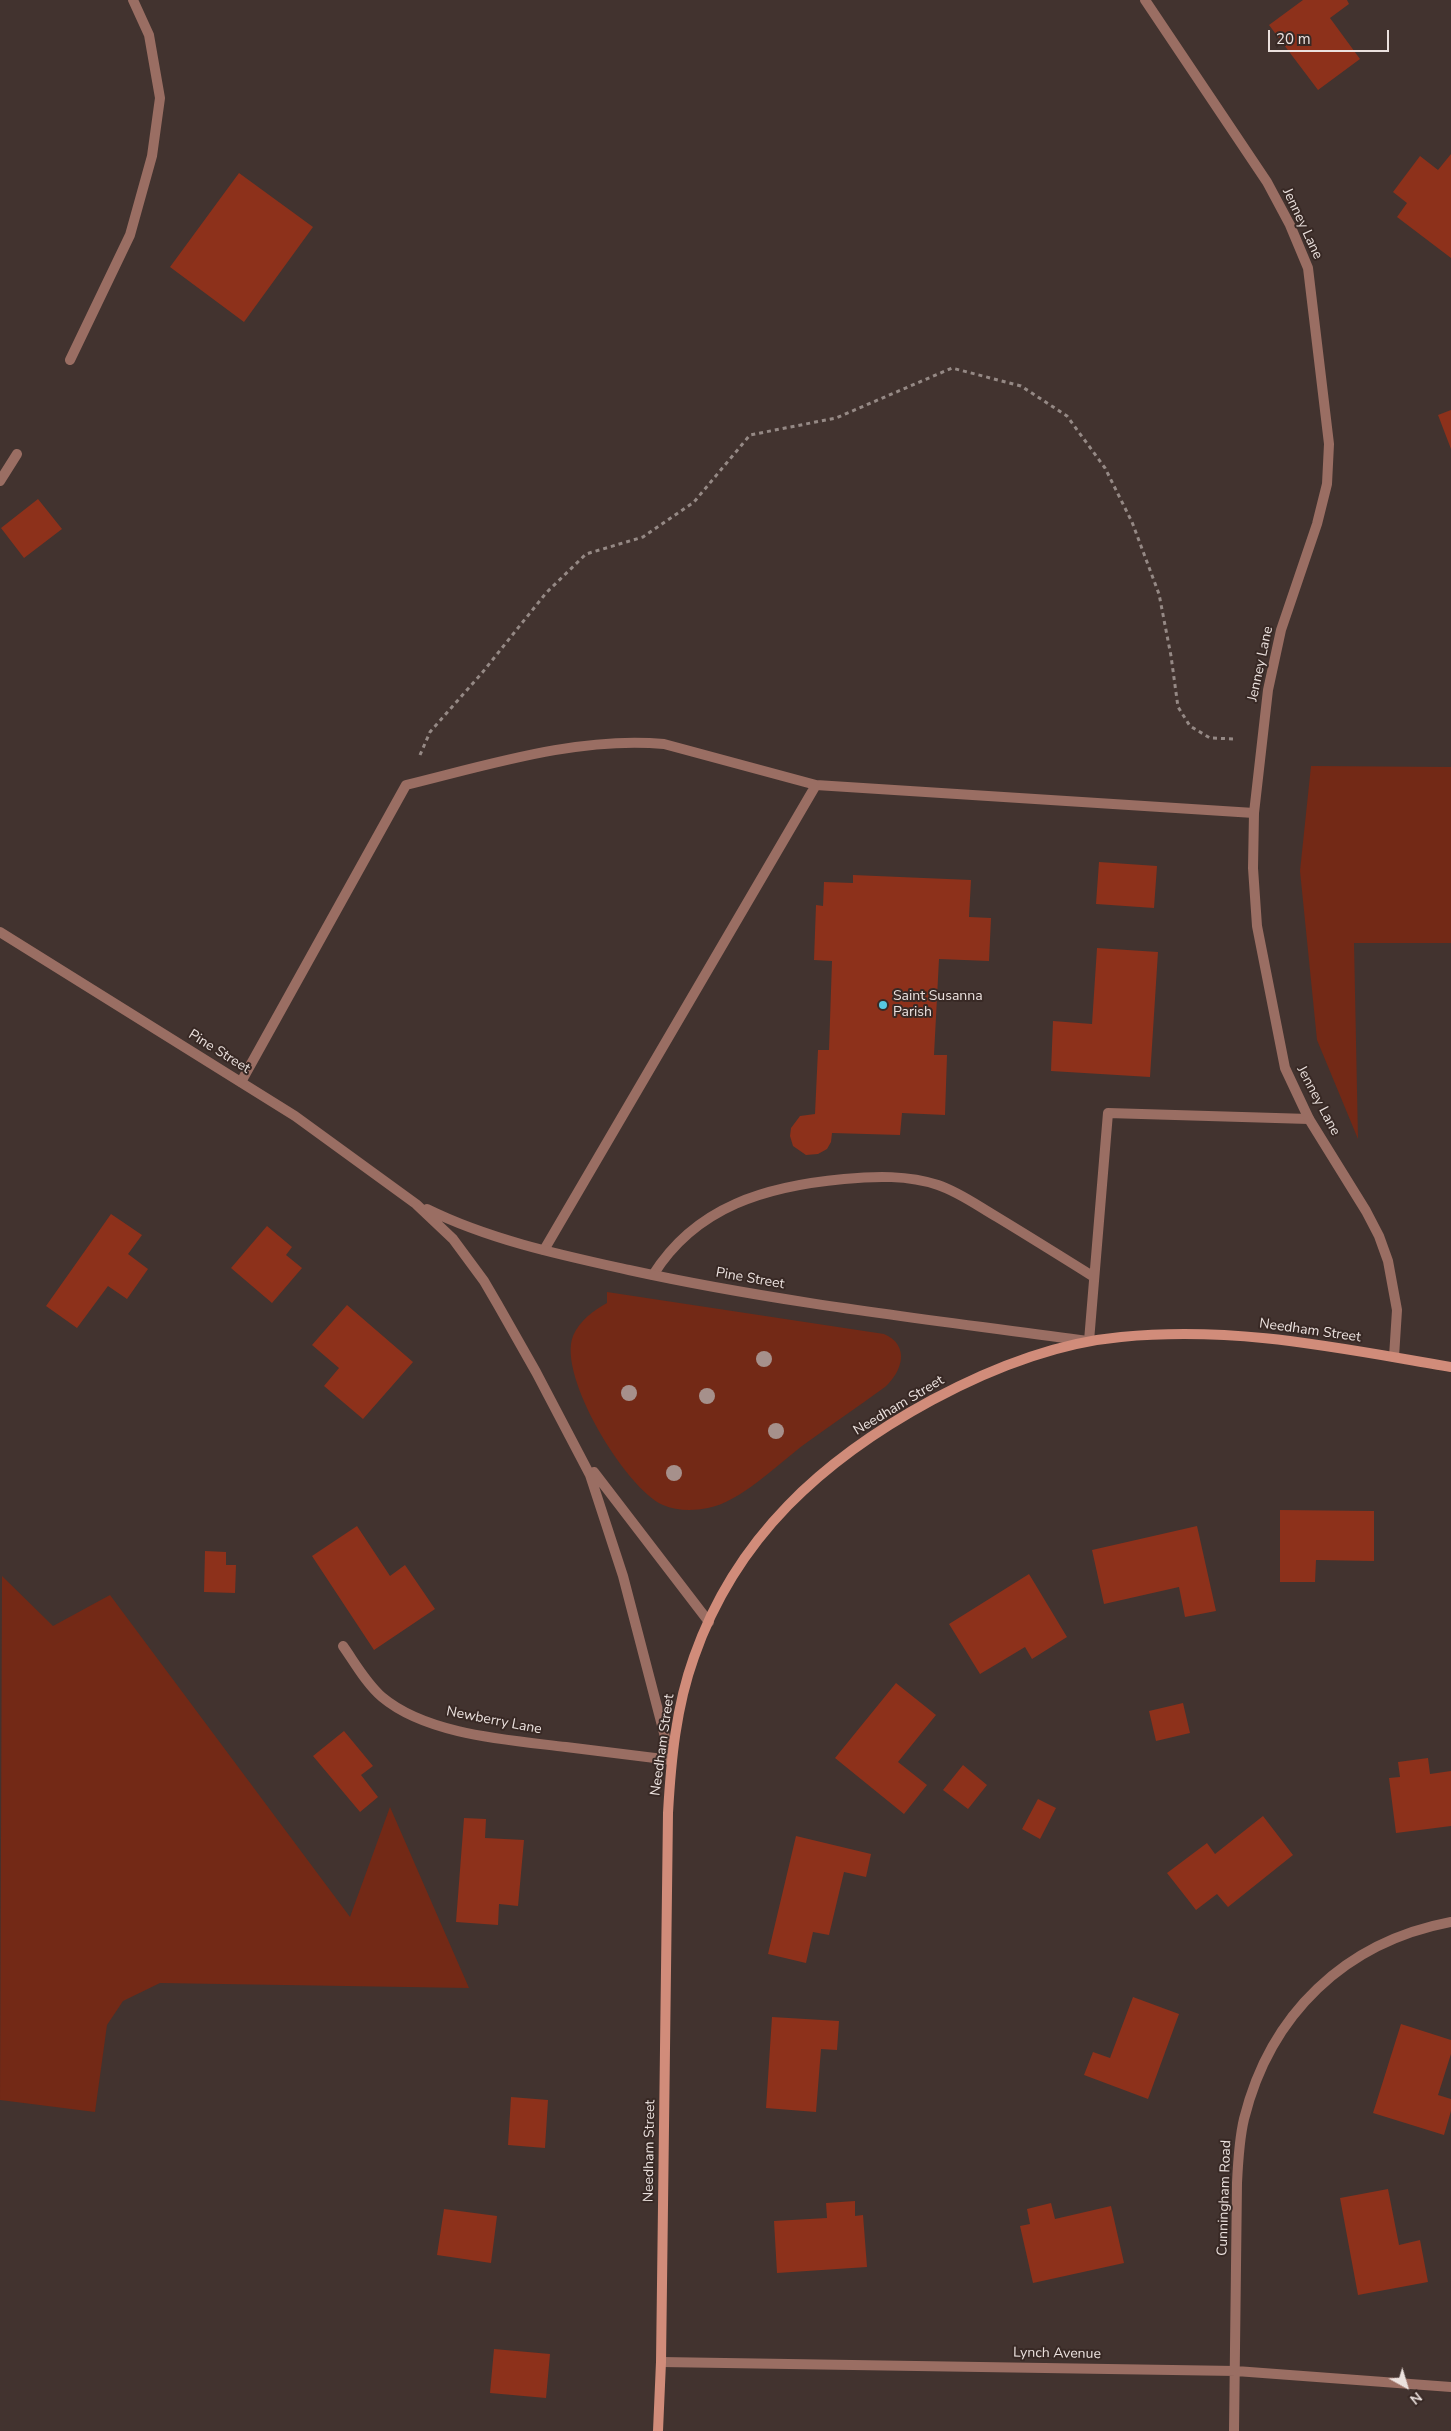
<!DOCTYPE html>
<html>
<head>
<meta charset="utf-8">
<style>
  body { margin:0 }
  #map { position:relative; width:1451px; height:2431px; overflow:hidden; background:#42332f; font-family:"Nunito Sans",sans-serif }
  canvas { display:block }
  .north { position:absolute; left:1381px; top:2361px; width:50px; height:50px; -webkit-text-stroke:4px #382925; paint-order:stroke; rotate:141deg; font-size:14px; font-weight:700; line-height:20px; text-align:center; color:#ebe1de }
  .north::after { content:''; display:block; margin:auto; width:18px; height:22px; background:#ebe1de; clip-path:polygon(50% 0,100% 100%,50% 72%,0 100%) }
  .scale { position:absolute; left:1268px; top:30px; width:121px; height:22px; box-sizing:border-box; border:2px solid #ebe1de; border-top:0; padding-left:6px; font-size:15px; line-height:18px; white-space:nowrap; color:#ebe1de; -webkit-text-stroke:4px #382925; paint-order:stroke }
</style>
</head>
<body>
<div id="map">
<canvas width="1451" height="2431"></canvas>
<div class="north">N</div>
<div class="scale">20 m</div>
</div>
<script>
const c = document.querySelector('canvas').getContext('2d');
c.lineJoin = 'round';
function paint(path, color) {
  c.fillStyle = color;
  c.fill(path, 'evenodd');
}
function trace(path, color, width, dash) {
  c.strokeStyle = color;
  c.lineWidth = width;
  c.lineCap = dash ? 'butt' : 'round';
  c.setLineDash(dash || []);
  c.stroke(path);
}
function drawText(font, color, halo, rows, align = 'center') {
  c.font = font + ' "Nunito Sans",sans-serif';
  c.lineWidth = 4;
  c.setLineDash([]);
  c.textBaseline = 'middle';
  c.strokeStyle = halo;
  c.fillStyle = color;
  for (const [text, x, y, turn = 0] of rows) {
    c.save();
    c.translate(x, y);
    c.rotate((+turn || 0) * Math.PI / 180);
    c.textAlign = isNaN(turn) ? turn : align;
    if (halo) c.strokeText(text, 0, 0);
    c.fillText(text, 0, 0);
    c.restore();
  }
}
paint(new Path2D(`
  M1311 766 1451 767V943H1354L1358 1139 1317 1040 1300 871Z
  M607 1292 884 1334C910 1345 903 1371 885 1387 858 1407 829 1426 802 1446 776 1466 740 1502 708 1508 694 1511 676 1511 663 1505 626 1489 557 1376 573 1336 580 1320 593 1311 607 1303Z
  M2 1576 53 1626 110 1595 350 1917 390 1807 469 1988 160 1983 123 2001 107 2025 95 2112 0 2100Z`), '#732916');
paint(new Path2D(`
  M1303 0H1347L1349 4 1330 18 1360 59 1318 90 1269 25Z
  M1451 154V258L1397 217 1407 203 1393 192 1420 156 1438 170Z
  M239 173 313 227 244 322 170 267Z
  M1451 410V449L1438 415Z
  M38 499 62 529 24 558 1 528Z
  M1099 862 1157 866 1154 908 1096 904Z
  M853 875 971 880 969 917 991 918 989 961 939 959 934 1055H947L945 1115 902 1113 900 1135 832 1133 831 1142 827 1149 818 1154 806 1155 793 1146 790 1136 791 1128 800 1116 815 1114 818 1050H829L832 961 814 960 816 905 823 906 824 882 853 883Z
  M1097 948 1158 952 1150 1077 1051 1071 1053 1021 1092 1024Z
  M111 1214 142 1235 128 1254 148 1269 127 1299 108 1286 77 1328 46 1306Z
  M267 1226 292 1247 286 1255 302 1268 272 1303 231 1268Z
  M347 1305 413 1362 363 1419 324 1386 339 1368 312 1345Z
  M1280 1510 1374 1511V1561L1316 1560 1315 1582H1280Z
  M357 1526 390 1576 405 1565 435 1609 374 1650 312 1556Z
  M1197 1526 1216 1611 1185 1617 1179 1587 1104 1604 1092 1550Z
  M205 1551 226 1552V1565H236L235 1593 204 1592Z
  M1029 1574 1067 1637 1032 1659 1025 1647 980 1674 949 1624Z
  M896 1683 936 1715 898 1762 927 1785 904 1814 835 1758Z
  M1183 1703 1190 1733 1156 1741 1149 1711Z
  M344 1731 373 1766 361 1775 378 1797 360 1812 313 1756Z
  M1428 1758 1430 1774 1451 1771V1826L1396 1833 1389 1778 1400 1777 1398 1762Z
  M963 1765 987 1785 968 1809 943 1790Z
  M1038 1799 1056 1808 1040 1839 1022 1829Z
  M1263 1816 1293 1855 1228 1907 1217 1894 1196 1910 1167 1873 1207 1843 1215 1854Z
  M464 1818 486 1819 485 1838 524 1840 518 1906 499 1904 498 1925 456 1922Z
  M796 1836 871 1854 866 1877 844 1872 829 1935 813 1932 806 1963 768 1954Z
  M1133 1997 1179 2014 1148 2099 1084 2075 1093 2052 1110 2058Z
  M772 2017 839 2021 837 2050 821 2049 816 2112 766 2108Z
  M1401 2024 1451 2040V2054L1438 2095 1451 2099V2111L1444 2135 1373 2113Z
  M511 2097 548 2100 545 2148 508 2145Z
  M1388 2189 1399 2245 1420 2240 1428 2282 1358 2295 1340 2198Z
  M855 2201V2216L863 2215 867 2267 777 2273 774 2221 827 2218 826 2203Z
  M1051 2203 1055 2219 1111 2206 1124 2263 1033 2283 1020 2226 1030 2224 1027 2209Z
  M444 2209 497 2216 491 2263 437 2255Z
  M494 2349 550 2354 546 2398 490 2393Z`), '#8d311b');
trace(new Path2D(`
  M420 755 430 732 482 673 546 593 586 554 643 537 694 502 750 435 836 418 952 368 1021 386 1067 416 1105 468 1132 522 1159 594 1171 656 1178 707 1190 726 1210 738 1235 739`), '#958985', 3, [4, 4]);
trace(new Path2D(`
  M70 360 130 235 152 156 160 98 149 35 133 0
  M0 481 17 454
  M241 1082 406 785C488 765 579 736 664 744L816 785 1254 813
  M544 1250 816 785
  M653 1275C696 1206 767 1186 844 1179 875 1176 908 1175 938 1185 959 1192 978 1206 997 1217 1030 1237 1062 1257 1094 1277
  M1089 1341 1108 1113 1309 1119`), '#9a6e63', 10);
trace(new Path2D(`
  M1145 0 1267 182 1290 225 1308 268 1329 444 1327 484 1317 524 1281 630 1268 690 1254 813 1253 868 1257 926 1285 1068 1309 1119 1366 1211 1379 1236 1388 1261 1397 1310 1394 1357
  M343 1646C355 1663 366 1683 382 1697 427 1735 509 1740 566 1747 601 1751 636 1756 671 1760
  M661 2362 1236 2371 1451 2387
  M1234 2431 1237 2183C1238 2162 1239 2140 1244 2119 1270 2014 1345 1942 1451 1922`), '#9a6e63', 10);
trace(new Path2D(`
  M0 932 295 1116 416 1204 453 1239 484 1281 498 1305 536 1372 590 1475 623 1576 671 1760
  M427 1209C490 1240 561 1255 629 1270 780 1303 934 1320 1088 1341
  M594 1472 709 1622`), '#9a6e63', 10);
trace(new Path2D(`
  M658 2431 661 2362 668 1813C671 1760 676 1707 694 1657 736 1537 823 1459 932 1400 990 1369 1055 1343 1121 1337 1238 1326 1337 1348 1451 1367`), '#d18c7a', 10);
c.fillStyle = '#a6908b';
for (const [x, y] of [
  [764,1359],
  [629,1393],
  [707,1396],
  [776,1431],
  [674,1473]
]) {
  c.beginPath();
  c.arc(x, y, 8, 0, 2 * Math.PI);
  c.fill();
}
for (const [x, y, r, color] of [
  [883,1005,5,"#57c9e2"]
]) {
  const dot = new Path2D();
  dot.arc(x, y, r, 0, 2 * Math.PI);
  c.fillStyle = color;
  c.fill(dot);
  trace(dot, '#382925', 2);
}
drawText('14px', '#ebe1de', '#382925', [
  ["Jenney Lane",1302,224,65],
  ["Jenney Lane",1261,664,-78],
  ["Pine Street",219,1052,32],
  ["Jenney Lane",1318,1101,62],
  ["Pine Street",750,1279,10],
  ["Needham Street",1310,1331,8],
  ["Needham Street",899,1406,-31],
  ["Newberry Lane",494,1721,11],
  ["Needham Street",663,1745,-82],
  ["Needham Street",650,2151,-89],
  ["Cunningham Road",1225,2198,-88],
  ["Lynch Avenue",1057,2354,1]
]);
drawText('14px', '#ebe1de', '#382925', [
  ["Saint Susanna",893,997],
  ["Parish",893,1013]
], 'left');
</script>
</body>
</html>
